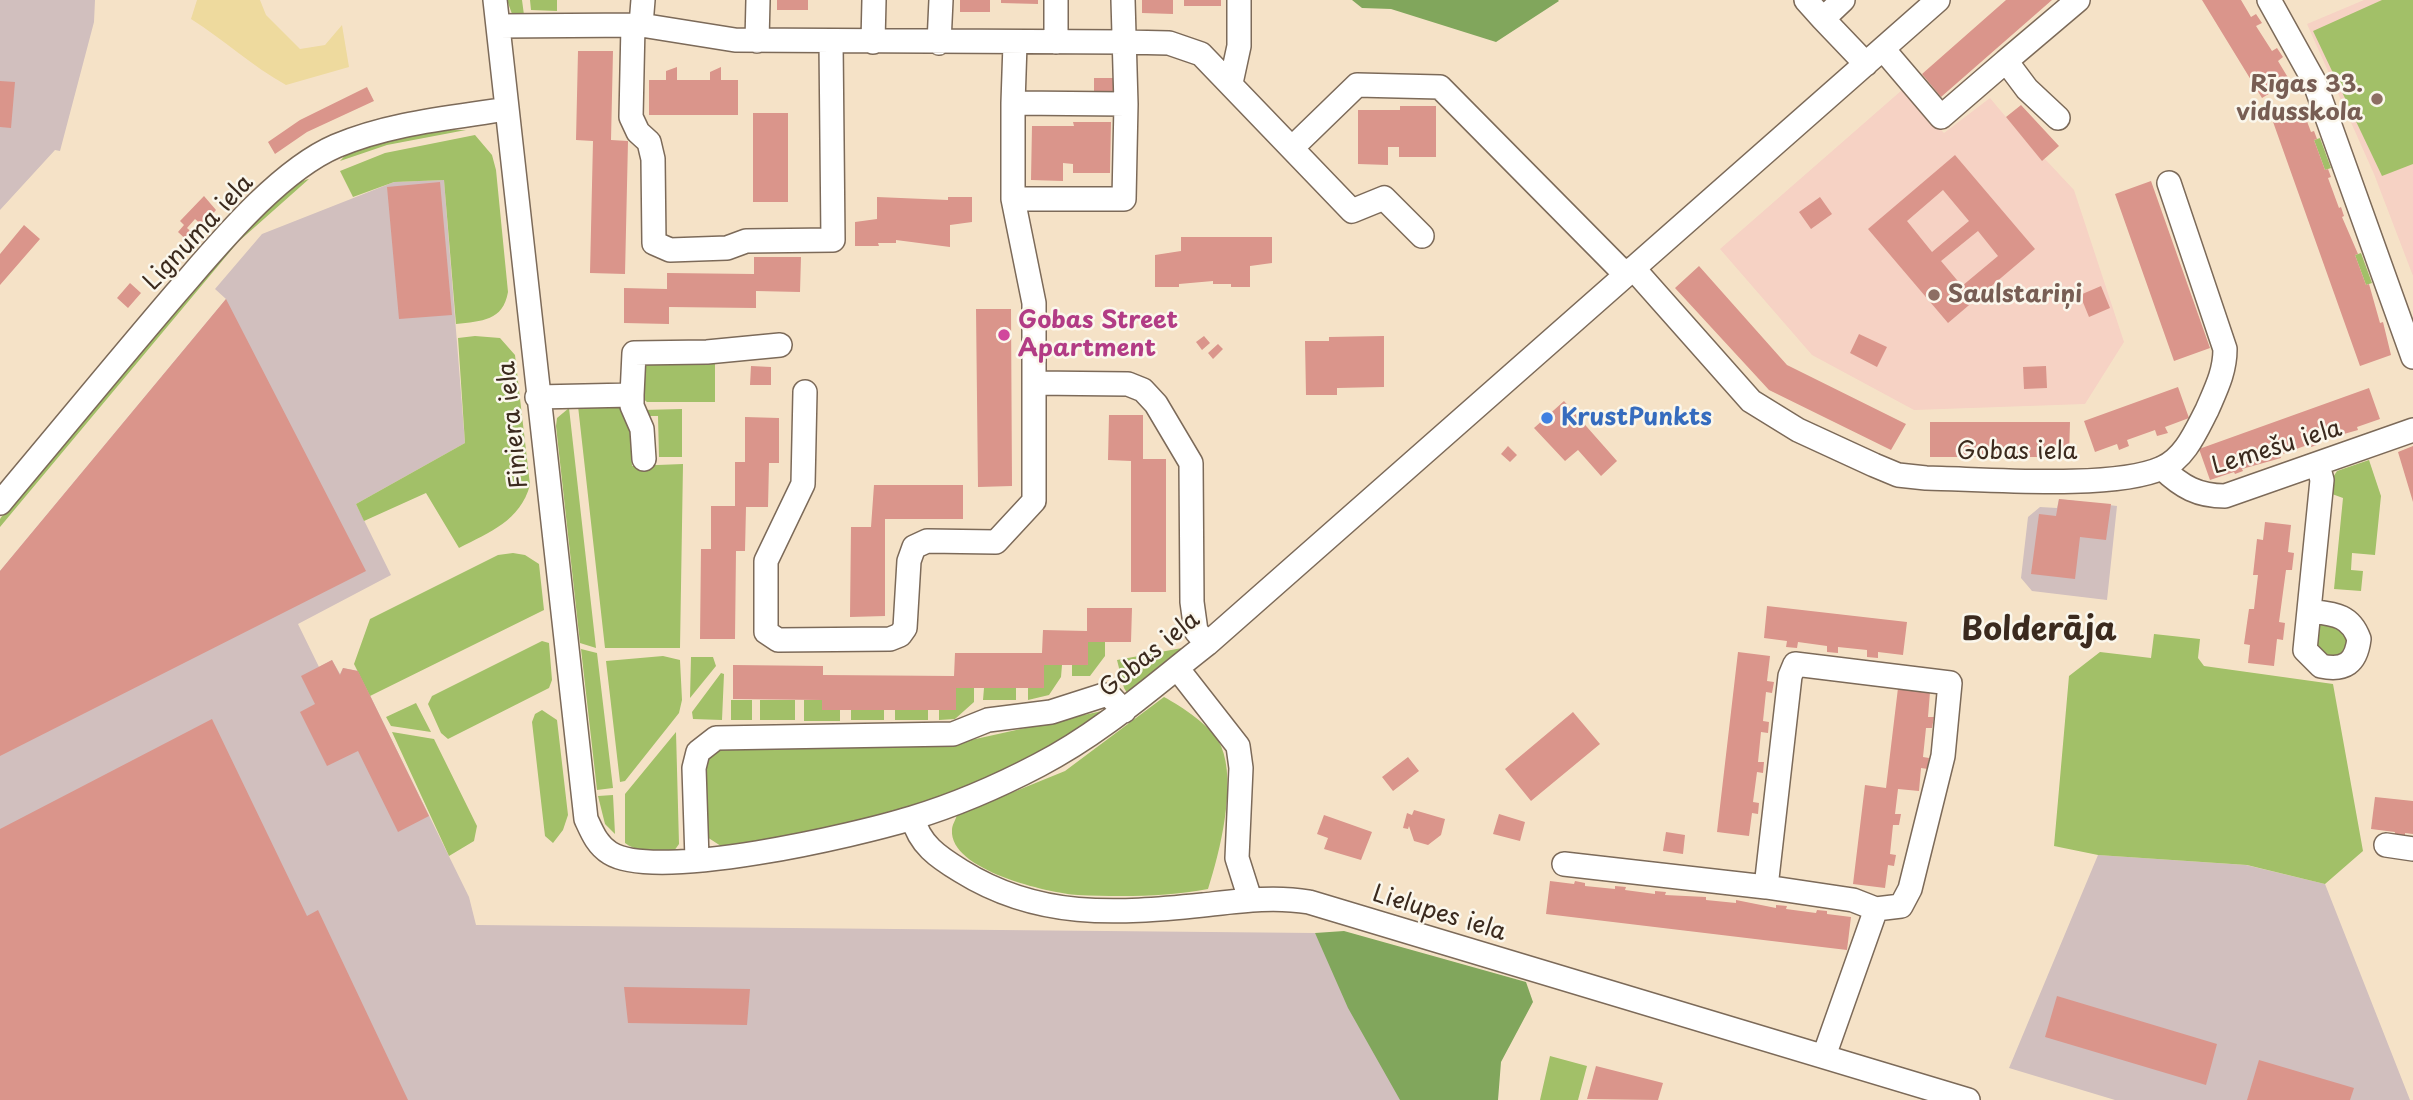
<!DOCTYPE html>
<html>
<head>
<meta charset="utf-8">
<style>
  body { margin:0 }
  canvas { display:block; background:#f5e2c7 }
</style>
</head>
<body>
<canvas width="2413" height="1100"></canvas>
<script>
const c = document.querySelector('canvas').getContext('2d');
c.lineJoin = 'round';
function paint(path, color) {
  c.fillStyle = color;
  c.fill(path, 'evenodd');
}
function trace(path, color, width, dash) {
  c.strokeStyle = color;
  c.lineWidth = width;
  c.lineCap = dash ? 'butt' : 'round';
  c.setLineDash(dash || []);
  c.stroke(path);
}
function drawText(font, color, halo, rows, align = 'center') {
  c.font = font + ' "Playpen Sans",sans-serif';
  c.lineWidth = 5;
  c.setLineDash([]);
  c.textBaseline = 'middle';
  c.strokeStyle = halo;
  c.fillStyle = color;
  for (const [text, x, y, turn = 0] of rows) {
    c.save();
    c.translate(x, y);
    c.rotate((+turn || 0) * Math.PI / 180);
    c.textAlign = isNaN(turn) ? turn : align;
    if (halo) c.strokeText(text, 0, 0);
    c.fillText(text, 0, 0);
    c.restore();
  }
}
paint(new Path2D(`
  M2364 0H2413V276L2374 174 2307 24Z
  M1902 90 1944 133 1990 98 2042 160 2045 159 2074 190 2124 342 2085 404 1914 410 1812 355 1720 249Z`), '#f6d2c4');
paint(new Path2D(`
  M0 0H95L94 22 60 151 55 150 0 210Z
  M444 180 465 443 356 504 391 575 298 624 319 667 332 660 340 674 343 668 358 671 469 897 476 925 1315 933 1401 1100H0V571L226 299 215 289 262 234 394 182Z
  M2059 499 2117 506 2107 600 2032 591 2021 578 2028 517 2040 507 2057 508Z
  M2098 855 2246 865 2325 884 2410 1100H2115L2009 1068Z`), '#d1bfbe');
paint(new Path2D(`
  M507 0H522L524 15 512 14Z
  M530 0H557V11L531 10Z
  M2382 0H2413V164L2382 176 2313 31Z
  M444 130H466L387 145 340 161C358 139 417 135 444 130Z
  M475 135 492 155 496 170 508 292C503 321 482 321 456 324L444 180 394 182 353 197 340 171 385 153Z
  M2320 138 2331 168 2325 170 2314 140Z
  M309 179 238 242 0 527V519C44 467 264 187 309 179Z
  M2361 253 2372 283 2366 285 2355 255Z
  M475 336 500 338 515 355 530 485C520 521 490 532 459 548L426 493 364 521 356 504 465 443 458 338Z
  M650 362H715V402H647L641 397 642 368Z
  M622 405 630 416 632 466 683 464 680 648H605L578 406Z
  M569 408 596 648 580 643 556 426 557 418Z
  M682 409V457H659L658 416H642V410Z
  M2369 460 2381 496 2375 555 2352 553 2351 570 2363 571 2361 591 2334 589 2343 498 2332 494 2328 485 2337 471Z
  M513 553 525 555 539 564 544 610 370 696 354 664 370 619 498 555Z
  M2335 621 2352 644 2332 663 2310 638 2322 623Z
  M2154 634 2200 639 2198 658 2204 666 2333 684 2363 851 2325 884 2247 865 2098 855 2054 846 2069 676 2100 652 2151 658Z
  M542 641 549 643 552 680 549 688 448 739 441 733 428 704 432 696Z
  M1088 642H1105V656L1090 676H1072V665H1088Z
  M1182 648 1180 654 1129 696 1124 688 1117 660Z
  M581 649 597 653 613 788 597 790Z
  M663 656 680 660 682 700 679 713 625 781 620 782 606 661Z
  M691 657H713L716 666 690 698Z
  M1044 665H1062L1061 677 1049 695 1028 700V688H1044Z
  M721 673 724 674 722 720 693 719 692 712Z
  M956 688H974V702L955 719 939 720V710H956Z
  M984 688H1016V700H983Z
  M1164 697C1181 706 1213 727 1221 746 1237 783 1220 852 1208 889 1168 897 1119 897 1078 895 1048 893 949 870 952 830 952 825 956 819 957 815L1065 771Z
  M731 700H752V720H731Z
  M760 700H795V720H760Z
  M804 700H822L823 710H840V721H804Z
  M416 703 431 732 391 726 386 717Z
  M542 710 557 720 568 815 563 830 553 843 545 836 532 722 535 714Z
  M851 710H884V720H851Z
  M895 710H928V720H895Z
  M1102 711 1101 717 1021 764 940 798 805 834 724 848 707 837 701 766 718 746 953 744Z
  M392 732 434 739 477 826 474 841 449 856Z
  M676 732 679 844 674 851C657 851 640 854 625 843V794Z
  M613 795 615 834 605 824 598 796Z
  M1550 1056 1587 1066 1578 1100H1540Z`), '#a2c068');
paint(new Path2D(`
  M1352 0H1558L1559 1 1496 42 1391 9 1362 8Z
  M1344 931 1526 982 1533 1002 1501 1062 1498 1100H1400L1348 1008 1315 933Z`), '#81a65c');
paint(new Path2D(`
  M197 0H260L266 15 300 49 325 45 342 25 349 67 286 85C252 66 224 40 191 19Z`), '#eeda9e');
paint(new Path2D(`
  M777 0H808V10H777Z
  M960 0H990V12H960Z
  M1001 0H1038V4L1001 3Z
  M1142 0H1173V14L1142 13Z
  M1184 0H1221V6H1184Z
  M2006 0H2052L1941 97 1922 74Z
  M2202 0H2241L2251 17 2256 14 2262 23 2256 26 2272 51 2277 48 2283 57 2278 61 2290 81 2262 98Z
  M578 51H613L611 140 628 141 625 274 590 273 593 141 576 140Z
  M677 67V80H710V72L721 67V80H738V115H649V80H666V71Z
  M1094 78H1121L1120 95H1094Z
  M0 81 15 82 11 128 0 127Z
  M367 87 374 101 307 132 275 154 268 142 300 120Z
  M2021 105 2059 146 2042 161 2006 117Z
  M1400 106H1436V157H1399V147H1388V165L1358 164V110H1400Z
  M2302 108 2311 132 2314 131 2317 139 2314 140 2325 170 2328 169 2331 177 2328 178 2339 208 2341 207 2344 216 2342 217 2358 254 2355 255 2366 285 2369 284 2380 323 2383 322 2391 355 2360 366 2272 119Z
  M753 113H788V202H753Z
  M1073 122H1111L1110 173H1073V164L1063 163V181L1031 180 1032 126H1074Z
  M1955 155 2035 249 1948 323 1868 229ZM1943 190 1969 221 1932 252 1907 221ZM1978 231 1998 256 1962 286 1941 261Z
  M2151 181 2210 348 2174 361 2115 194Z
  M440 182 452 315 399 319 387 187Z
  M204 196 216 210 203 226 195 219 187 228 198 238 193 246 178 232 184 225 180 221Z
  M877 197 948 200V197H972V222L950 225V247L896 240V243H878L879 246H855V222L877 219Z
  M1820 197 1832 214 1811 229 1799 212Z
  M24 225 40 239 0 285V254Z
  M1181 237H1272V263L1250 266V287H1231V284H1213V281L1179 284V287H1155V255L1181 251Z
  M754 257H801L800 292 756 291V308L669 307V324L624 323V288L667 289V273L754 274Z
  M1699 266 1787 365 1906 424 1891 450 1769 390 1675 288Z
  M130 283 141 293 128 308 117 298Z
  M2101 286 2110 308 2089 317 2080 295Z
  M226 299 366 571 0 756V571Z
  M976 309H1011L1012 486 978 487Z
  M1859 334 1887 347 1877 367 1850 353Z
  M1204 336 1210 343 1202 350 1196 342Z
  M1384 336V387L1337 388V395H1306L1305 341H1329V337Z
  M1218 344 1223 349 1213 359 1208 353Z
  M751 366 771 367V385H750Z
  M2046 366 2047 388 2024 389 2023 367Z
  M2178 387 2189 418 2165 427 2168 433 2157 436 2155 430 2127 440 2129 446 2119 450 2117 444 2095 452 2084 421Z
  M2369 388 2380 419 2357 427 2358 430 2319 441 2320 444 2311 447 2310 444 2280 455 2281 458 2242 469 2243 471 2235 474 2234 472 2210 480 2199 449Z
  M1564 401 1617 461 1601 476 1578 450 1565 461 1534 428Z
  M1109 415H1143V459H1166V592H1131V461L1108 460Z
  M745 417 779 418V463H769L768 507H746L745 551H736L735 639H700L701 549H711V506H735V462H745Z
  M1930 422H2070L2069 457H1930Z
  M1508 446 1517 455 1510 462 1501 454Z
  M2413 446V502L2398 452Z
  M874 485H963V519H885V616L850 617 851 527H871Z
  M2059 499 2111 504 2106 540 2080 537 2075 579 2031 574 2039 514 2056 516Z
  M2265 522 2291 525 2288 552 2294 553 2292 570H2286L2279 622 2285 623 2283 640 2277 639 2274 666 2248 663 2250 645 2244 644 2249 609H2254L2258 575H2253L2257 539 2263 540Z
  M1767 606 1907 622 1903 655 1878 652V658L1867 657V650L1838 647V653L1827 652V646L1798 642 1797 648 1786 647 1787 641 1764 638Z
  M1087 608H1132L1131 642H1088V665H1044V688H956V710H822V700L733 699V665L823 666V675L954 676 955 653H1042L1043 630 1087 631Z
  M1738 652 1770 656 1767 681 1774 682 1772 693 1766 692 1763 721 1769 722 1768 733 1761 732 1758 762H1764L1763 773 1757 772 1753 802 1759 803 1758 814 1752 813 1749 836 1717 832Z
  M332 660 340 675 343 668 358 671 429 816 398 832 358 751 327 766 300 712 315 704 301 676Z
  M1898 688 1930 692 1928 717H1934L1932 728H1926L1923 757 1929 758 1928 769 1921 768 1919 791 1898 789 1895 814H1901L1899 825H1893L1890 854 1896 855 1894 866 1888 865 1885 888 1853 884 1865 785 1886 788Z
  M1573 712 1600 744 1531 801 1505 769Z
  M212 719 307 916 318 910 408 1100H0V829Z
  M1408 757 1419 771 1393 791 1382 777Z
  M2375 797 2413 801V834L2405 833V839L2394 838 2395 832 2371 829Z
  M1414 810 1445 819 1441 835 1428 845 1414 841 1409 826 1408 829 1403 828 1407 813 1412 815Z
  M1499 814 1525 822 1520 841 1493 834Z
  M1324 815 1372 832 1361 860 1324 849 1328 838 1317 834Z
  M1666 832 1685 835 1683 854 1663 851Z
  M1550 881 1574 884 1575 881 1585 883V886L1615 889V886L1626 887 1625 890 1655 894V891L1666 892 1665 895 1706 897V900L1736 903V900L1776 908V905L1787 906 1786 909 1816 913 1817 910 1827 911V914L1851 917 1847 950 1546 914Z
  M624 987 750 989 747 1025 628 1023Z
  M2057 996 2217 1044 2206 1085 2045 1037Z
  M2259 1060 2354 1088 2350 1100H2247Z
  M1596 1066 1663 1083 1658 1100 1587 1099Z`), '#da958b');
const minor = new Path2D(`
  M495 0 586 819C592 832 597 845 610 853 656 882 857 835 912 818 955 805 999 786 1039 765 1101 733 1152 687 1207 644L1938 0
  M1806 0 1823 19
  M1843 0 1823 19 1866 64
  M2269 0 2314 81 2413 357
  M633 25 631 117 638 132 649 142 653 159 654 243 670 250 727 248 746 241 833 240 831 42
  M641 25 643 0
  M498 26 641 25 735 40 1125 42 1169 43 1201 54 1352 211 1384 198 1422 236
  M757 41 758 0
  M873 42 874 0
  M1056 42V0
  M939 43 941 0
  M1883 49 1941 117 2006 61
  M1231 83 1239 46V0
  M1013 103 1015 44
  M2058 118 2027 89 2006 61 2078 0
  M1292 148 1357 85 1440 87 1626 275
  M1013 199H1124L1126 104
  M1633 268 1751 401 1798 430 1874 465 1898 475 1926 478C1983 479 2113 490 2162 468 2185 458 2196 431 2207 410 2216 389 2225 372 2225 349L2169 183
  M1034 383 1128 384 1143 390 1156 404 1191 463 1192 602 1196 631 1207 644
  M805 392 803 484 766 561V632L778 640 890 639 900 635 905 628 909 561 914 547 927 541 996 542 1034 501V303L1013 199V103L1126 104 1123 0
  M632 395V406L642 429 644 459
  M537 397 632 395 634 353 707 352 780 345
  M2162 468C2182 487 2198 496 2225 496L2413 430
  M0 503C59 433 117 362 177 292 218 245 278 171 336 146 390 123 450 118 507 109
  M2309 611C2333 614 2350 614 2359 639 2356 663 2345 671 2321 666L2305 650 2322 480 2318 465
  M1177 668 1238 746 1241 768 1237 858 1250 899
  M913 818C919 844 938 857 961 871 1038 919 1115 914 1203 905 1239 901 1273 896 1309 902L1968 1100
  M2386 845 2413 849
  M697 859 694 768 698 752 716 738 953 734 988 720 1051 712 1104 695 1110 696 1124 711
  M1564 864 1766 887 1853 900 1876 909 1824 1056
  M1766 887 1790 676 1795 664 1950 683 1943 756 1910 889 1901 906 1876 909`);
trace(minor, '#7c6a59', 26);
trace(minor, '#fff', 23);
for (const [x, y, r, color] of [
  [2377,99,7,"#8d6e63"],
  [1934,295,7,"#8d6e63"],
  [1004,335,7,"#d1479c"],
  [1547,418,7,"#3f7fe0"]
]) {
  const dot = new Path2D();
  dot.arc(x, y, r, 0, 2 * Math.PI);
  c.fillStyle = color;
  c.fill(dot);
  trace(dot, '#fbf7ec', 2.5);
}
drawText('bold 24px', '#785e54', '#fbf7ec', [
  ["Rīgas 33.",2363,85],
  ["vidusskola",2363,113],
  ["Saulstariņi",1948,295,"left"]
], 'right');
drawText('24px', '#3b2a1e', '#fbf7ec', [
  ["Lignuma iela",199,233,-47],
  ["Finiera iela",514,425,-96],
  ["Lemešu iela",2277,448,-17],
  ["Gobas iela",2017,452],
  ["Gobas iela",1150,655,-39],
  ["Lielupes iela",1439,914,17]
]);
drawText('bold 24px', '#b23c85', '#fbf7ec', [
  ["Gobas Street",1018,321],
  ["Apartment",1018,349]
], 'left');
drawText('bold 24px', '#366cbe', '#fbf7ec', [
  ["KrustPunkts",1561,418]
], 'left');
drawText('bold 32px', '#3b2a1e', '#fbf7ec', [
  ["Bolderāja",2039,631]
]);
</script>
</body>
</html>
